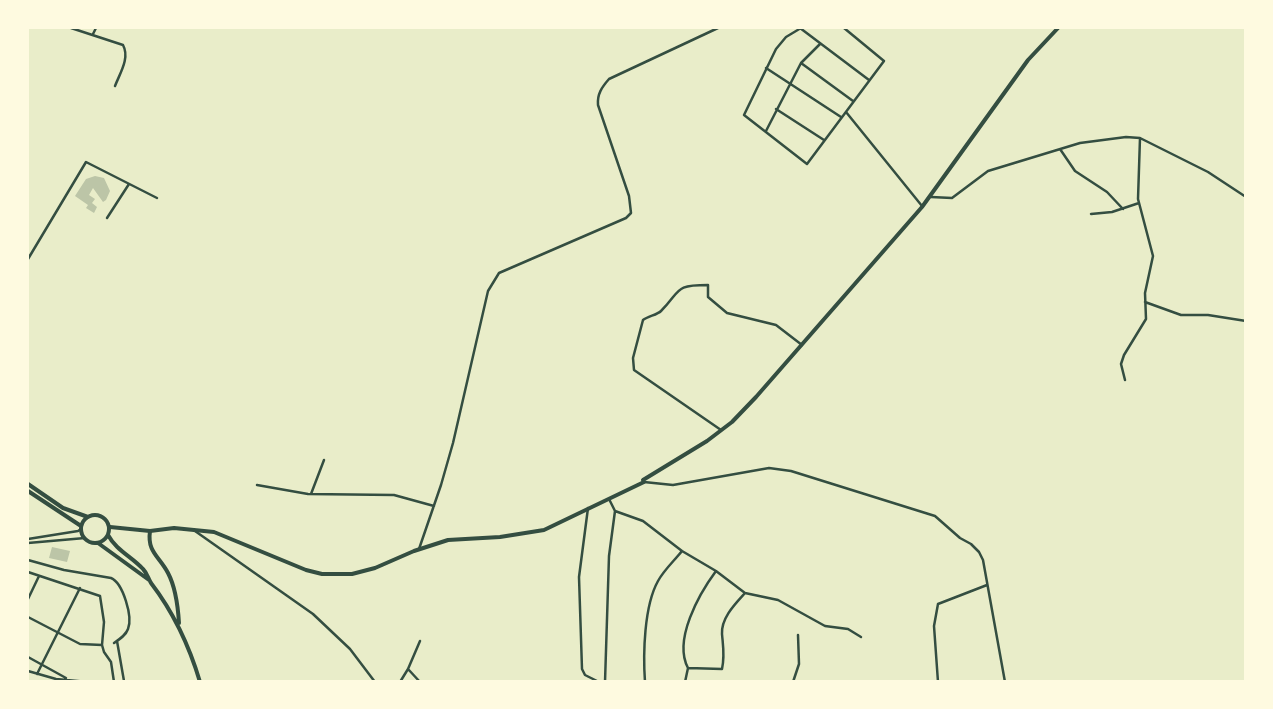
<!DOCTYPE html>
<html>
<head>
<meta charset="utf-8">
<style>
  body { margin:0 }
  #map { position:relative; width:1273px; height:709px; overflow:hidden; background:#e9edc9; font-family:"Space Grotesk",sans-serif }
  canvas { display:block }
  .frame { position:absolute; inset:0; border:29px solid #fefae0; pointer-events:none }
</style>
</head>
<body>
<div id="map">
<canvas width="1273" height="709"></canvas>
<div class="frame"></div>
</div>
<script>
const c = document.querySelector('canvas').getContext('2d');
c.lineJoin = 'round';
function paint(path, color) {
  c.fillStyle = color;
  c.fill(path, 'evenodd');
}
function trace(path, color, width, dash) {
  c.strokeStyle = color;
  c.lineWidth = width;
  c.lineCap = dash ? 'butt' : 'round';
  c.setLineDash(dash || []);
  c.stroke(path);
}
paint(new Path2D(`
  M95 176 104 178 110 191 106 200 103 202 93 188 89 195 95 199 92 203 97 207 94 213 86 208 88 205 75 196 86 179Z
  M52 547 70 551 67 562 49 558Z`), '#bcc5a7');
trace(new Path2D(`
  M71 28 123 45C130 58 120 73 115 86
  M800 28 869 80
  M801 28 786 37 776 49 744 115 807 164 884 61 844 28
  M93 34 96 28
  M801 63 853 101
  M766 68 841 117
  M776 109 824 140
  M846 112 922 206
  M766 131 801 63 820 44
  M1060 149 1075 171 1107 192 1123 209
  M931 197 952 198 988 171 1080 143 1126 137 1140 138 1208 172 1246 197
  M1091 214 1112 212 1139 203
  M107 218 129 184
  M28 259 86 162 157 198
  M1145 302 1181 315H1208L1246 321
  M1125 380 1121 364 1124 355 1146 319 1145 293 1153 256 1138 199 1140 138
  M721 430 634 370 633 358 643 320C648 316 657 315 661 311 682 290 673 285 708 285V297L727 313 776 325 802 345
  M644 482 673 485 769 468 791 471 935 516 960 538 971 544 979 552 983 560 1005 682
  M257 485 308 494 394 495 434 506
  M311 494 324 460
  M588 508 579 577 582 669 585 675 599 682
  M615 511 643 521 682 551C674 561 664 570 658 581 644 606 643 654 645 682
  M195 531 313 614 350 649 375 682
  M28 539 78 531 81 529
  M28 543 85 538
  M419 549 441 485 453 443 488 291 499 273 626 218 631 213 629 196 598 105C597 94 602 87 609 79L718 28
  M682 551 716 571 745 593C735 604 721 618 722 634 723 646 725 656 722 669L688 668
  M28 560 64 570 111 578C123 583 133 617 128 629 126 635 120 639 114 643
  M28 572 100 596 104 622 102 645 104 652 111 662 114 682
  M745 593 778 600 825 626 848 629 861 637
  M28 599 39 576
  M28 617 80 644 102 645
  M117 641 124 681
  M28 657 66 678
  M408 669 420 641
  M28 671 56 679 88 682
  M37 674 80 588
  M400 682 408 669 420 682
  M605 682 609 556 615 511 609 499
  M685 682 688 668C673 640 699 594 716 571
  M793 682 799 664 798 635
  M938 682 934 626 938 604 987 585`), '#344e41', 2.5);
trace(new Path2D(`
  M110 527 150 531 174 528 214 532 306 570 322 574H352L375 568 414 551 448 540 500 537 544 530 644 482 643 480 707 441 732 422 756 397 922 207 1028 60 1058 28`), '#344e41', 4);
trace(new Path2D(`
  M28 484 63 508 88 517
  M28 491 81 526
  M81 529a14 14 0 1 1 28 0a14 14 0 1 1-28 0Z
  M150 531C147 552 159 556 168 573 176 588 178 607 179 623
  M108 535C116 550 132 557 143 569 147 573 148 578 151 583 174 613 189 645 200 682
  M98 543 149 580`), '#344e41', 4);
</script>
</body>
</html>
